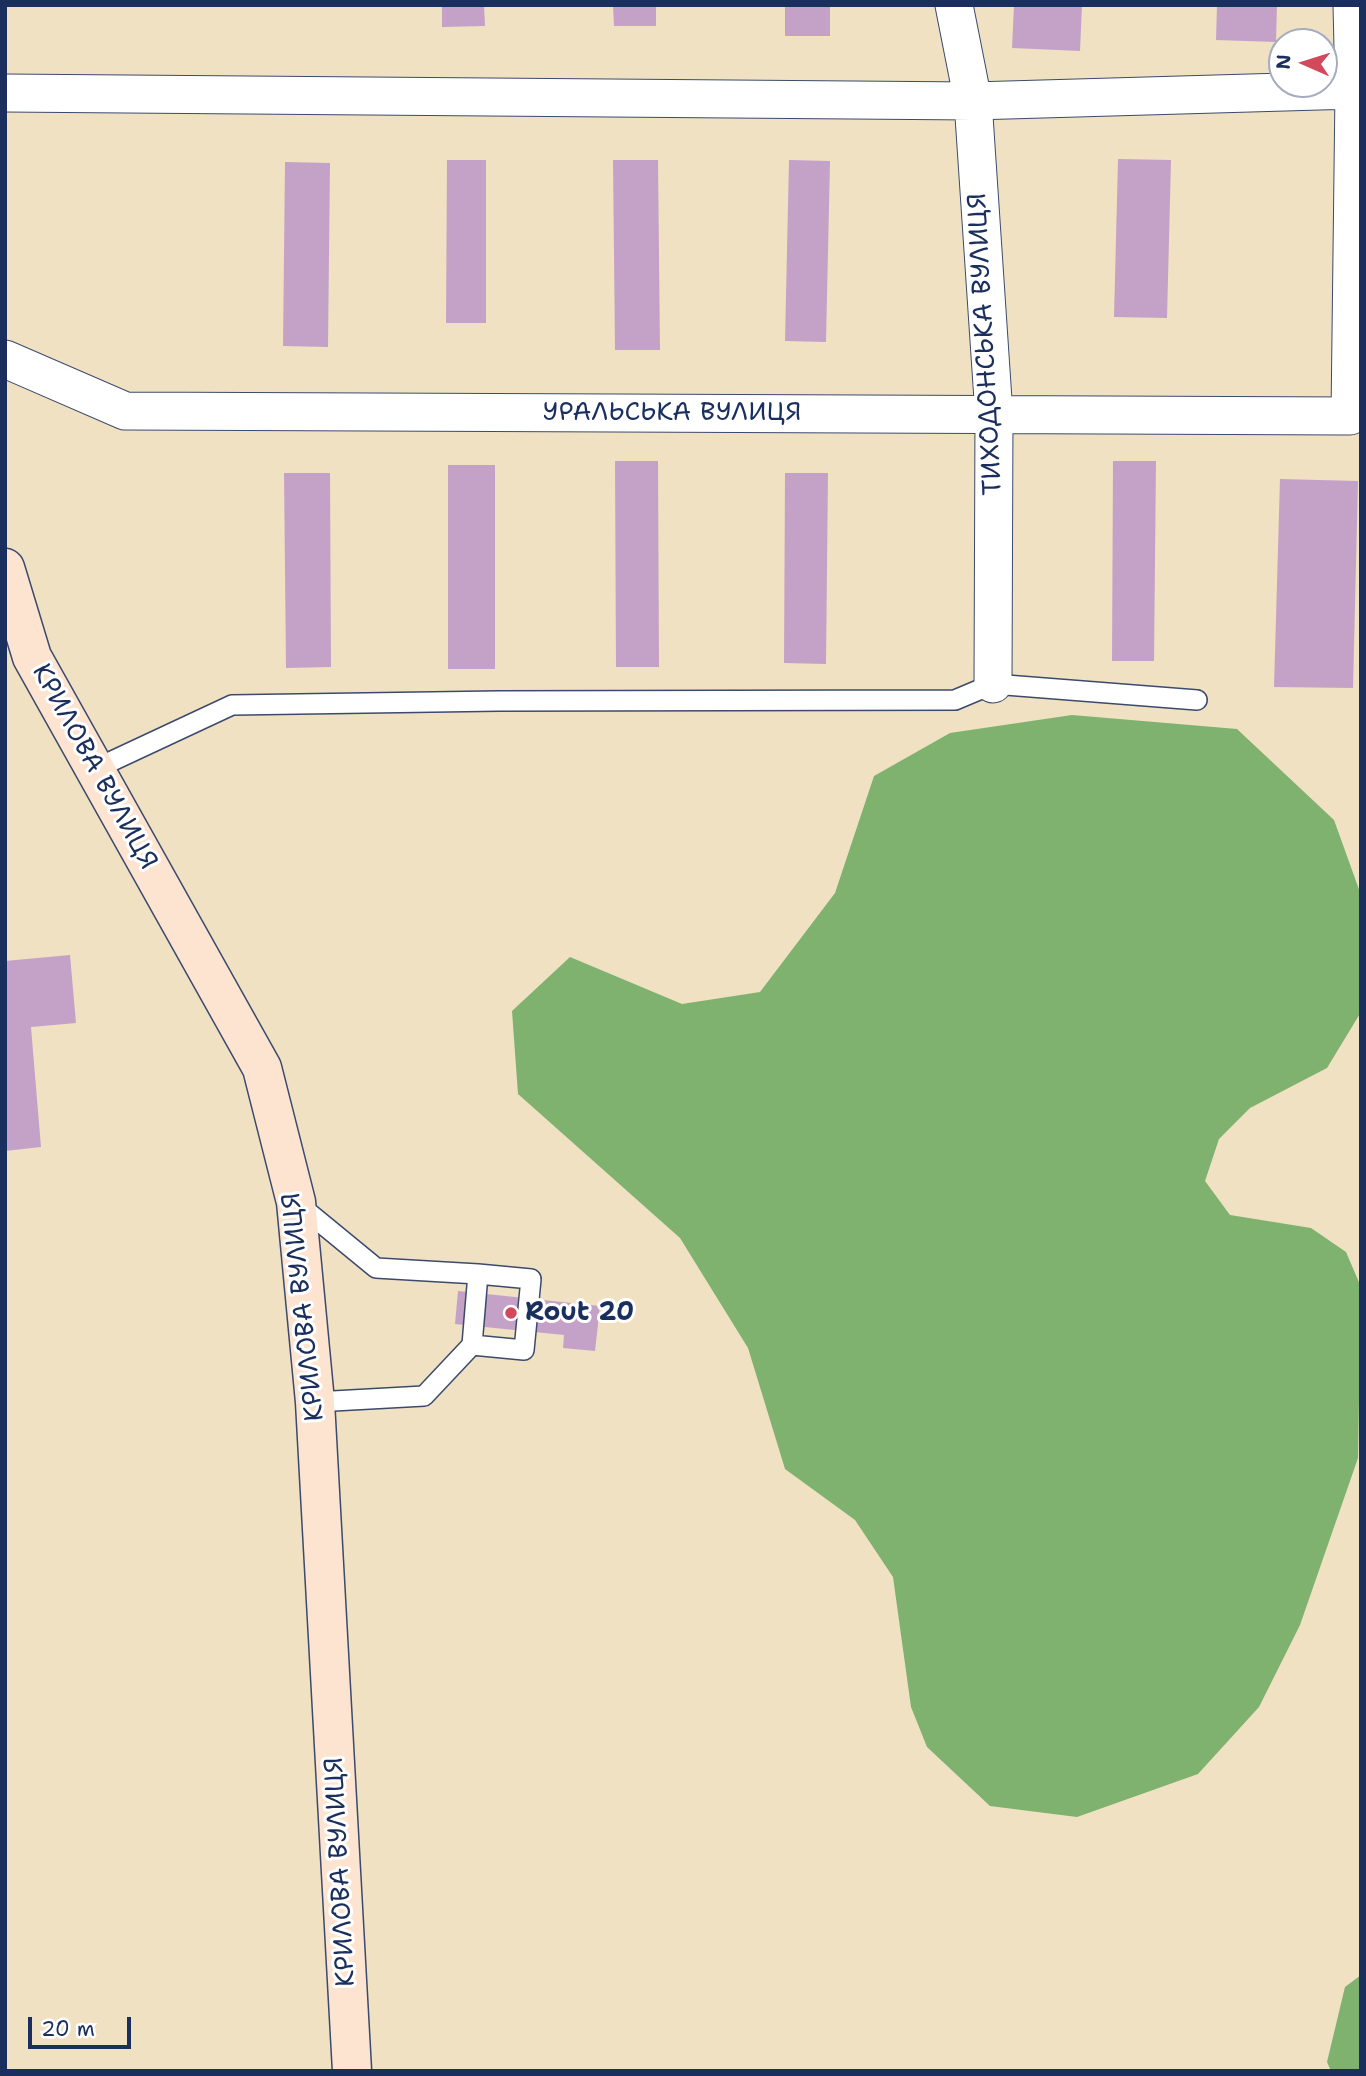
<!DOCTYPE html>
<html>
<head>
<meta charset="utf-8">
<style>
  body { margin:0 }
  #map { position:relative; width:1366px; height:2076px; overflow:hidden; background:#efe1c2; font-family:"Shantell Sans",sans-serif }
  canvas { display:block }
  .frame { position:absolute; inset:0; border:7px solid #1b2f5e; pointer-events:none }
  .north { position:absolute; left:1268px; top:28px; width:70px; height:70px; box-sizing:border-box; background:#fff; border:2px solid #a4acbf; border-radius:50%; rotate:273deg; font-size:19px; font-weight:700; line-height:28px; text-align:center; color:#1b2f5e }
  .north::after { content:''; display:block; margin:auto; width:24px; height:32px; background:#d1495b; clip-path:polygon(50% 0,100% 100%,50% 72%,0 100%) }
  .scale { position:absolute; left:28px; top:2017px; width:103px; height:32px; box-sizing:border-box; border:4px solid #1b2f5e; border-top:0; padding-left:9px; font-size:21px; line-height:24px; white-space:nowrap; color:#1b2f5e; -webkit-text-stroke:5px #fff; paint-order:stroke }
</style>
</head>
<body>
<div id="map">
<canvas width="1366" height="2076"></canvas>
<div class="frame"></div>
<div class="north">N</div>
<div class="scale">20 m</div>
</div>
<script>
const c = document.querySelector('canvas').getContext('2d');
c.lineJoin = 'round';
function paint(path, color) {
  c.fillStyle = color;
  c.fill(path, 'evenodd');
}
function trace(path, color, width, dash) {
  c.strokeStyle = color;
  c.lineWidth = width;
  c.lineCap = dash ? 'butt' : 'round';
  c.setLineDash(dash || []);
  c.stroke(path);
}
function drawText(font, color, halo, rows, align = 'center') {
  c.font = font + ' "Shantell Sans",sans-serif';
  c.lineWidth = 6;
  c.setLineDash([]);
  c.textBaseline = 'middle';
  c.strokeStyle = halo;
  c.fillStyle = color;
  for (const [text, x, y, turn = 0] of rows) {
    c.save();
    c.translate(x, y);
    c.rotate((+turn || 0) * Math.PI / 180);
    c.textAlign = isNaN(turn) ? turn : align;
    if (halo) c.strokeText(text, 0, 0);
    c.fillText(text, 0, 0);
    c.restore();
  }
}
paint(new Path2D(`
  M1072 715 1237 729 1334 820 1361 895V1012L1327 1068 1250 1108 1219 1139 1205 1181 1230 1215 1311 1228 1346 1252 1361 1287 1358 1458 1300 1625 1259 1707 1198 1774 1077 1817 990 1806 927 1747 911 1707 893 1577 855 1520 785 1469 748 1348 680 1238 518 1094 512 1011 570 957 682 1004 760 992 835 893 874 776 950 733Z
  M1361 1975V2071H1331L1327 2062 1345 1987Z`), '#7eb26e');
paint(new Path2D(`
  M442 5H484L485 26 442 27Z
  M613 5H656V26H614Z
  M785 5H830V36H785Z
  M1014 5H1082L1080 51 1012 48Z
  M1217 5H1277L1276 42 1216 40Z
  M1118 159 1171 160 1167 318 1114 317Z
  M447 160H486V323H446Z
  M613 160H658L660 350H615Z
  M789 160 830 161 826 342 785 341Z
  M285 162 330 163 328 347 283 346Z
  M615 461H658L659 667H616Z
  M1113 461H1156L1154 661H1112Z
  M448 465H495V669H448Z
  M284 473H330L331 667 286 668Z
  M785 473H828L826 664 784 663Z
  M1280 479 1358 481 1353 688 1274 687Z
  M70 955 76 1023 31 1027 41 1147 5 1151V961Z
  M458 1291 600 1306 595 1351 563 1348 564 1335 455 1324Z`), '#c4a2c8');
const lane = new Path2D(`
  M95 769 232 705 499 701 955 700 993 684 1197 700
  M298 1204 376 1268 478 1274 472 1345 424 1396 315 1402
  M472 1345 524 1350 531 1279 478 1274`);
const street = new Path2D(`
  M954 5 973 101 994 415 993 684
  M5 93 973 101 1354 90
  M5 359 125 411 1350 416 1354 90 1352 5`);
const secondary = new Path2D(`
  M5 568 32 657 262 1068 296 1202 315 1402 352 2071`);
trace(lane, '#3b4a6d', 22);
trace(street, '#3b4a6d', 39);
trace(secondary, '#3b4a6d', 41);
trace(lane, '#fff', 19);
trace(street, '#fff', 37);
trace(secondary, '#fde4d1', 38);
for (const [x, y, r, color] of [
  [511,1313,7,"#d1495b"]
]) {
  const dot = new Path2D();
  dot.arc(x, y, r, 0, 2 * Math.PI);
  c.fillStyle = color;
  c.fill(dot);
  trace(dot, '#fff', 2.5);
}
drawText('26px', '#1b2f5e', '#fff', [
  ["ТИХОДОНСЬКА ВУЛИЦЯ",986,344,-93],
  ["УРАЛЬСЬКА ВУЛИЦЯ",672,413],
  ["КРИЛОВА ВУЛИЦЯ",94,767,61],
  ["КРИЛОВА ВУЛИЦЯ",304,1307,-96],
  ["КРИЛОВА ВУЛИЦЯ",341,1872,-93]
]);
drawText('bold 26px', '#1b2f5e', '#fff', [
  ["Rout 20",525,1313]
], 'left');
</script>
</body>
</html>
